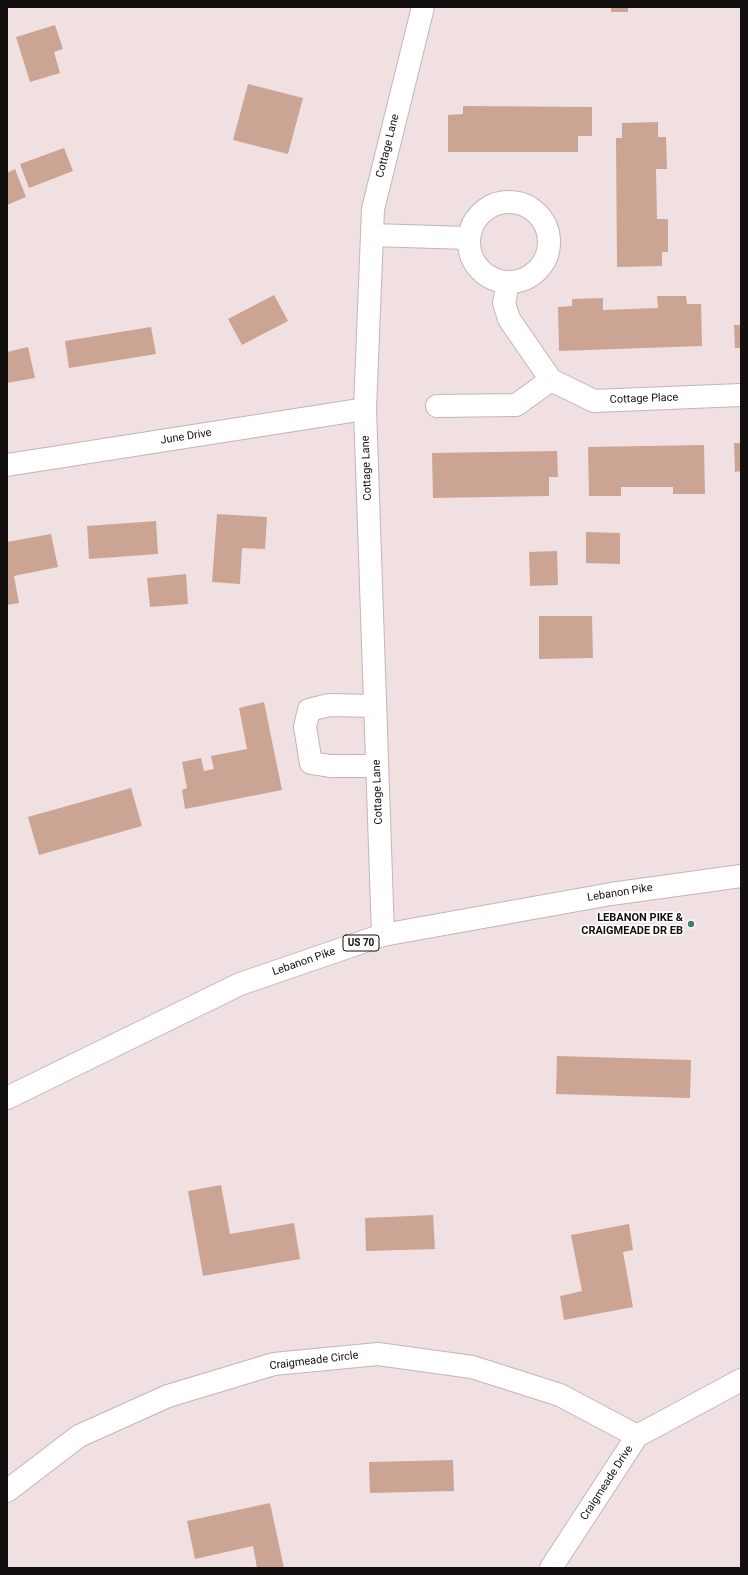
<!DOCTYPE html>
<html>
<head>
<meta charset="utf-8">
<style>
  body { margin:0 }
  #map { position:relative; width:748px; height:1575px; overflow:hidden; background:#f1e0e2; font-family:Roboto,sans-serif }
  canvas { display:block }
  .frame { position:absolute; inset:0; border:8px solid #140f0f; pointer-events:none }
</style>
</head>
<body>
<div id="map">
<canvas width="748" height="1575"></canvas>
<div class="frame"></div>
</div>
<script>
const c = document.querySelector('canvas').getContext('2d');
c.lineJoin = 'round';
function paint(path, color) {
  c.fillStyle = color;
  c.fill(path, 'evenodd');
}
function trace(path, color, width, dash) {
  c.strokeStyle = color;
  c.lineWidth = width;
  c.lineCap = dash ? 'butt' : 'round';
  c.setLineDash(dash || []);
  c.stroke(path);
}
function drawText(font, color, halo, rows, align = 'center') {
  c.font = font + ' Roboto,sans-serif';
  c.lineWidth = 3.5;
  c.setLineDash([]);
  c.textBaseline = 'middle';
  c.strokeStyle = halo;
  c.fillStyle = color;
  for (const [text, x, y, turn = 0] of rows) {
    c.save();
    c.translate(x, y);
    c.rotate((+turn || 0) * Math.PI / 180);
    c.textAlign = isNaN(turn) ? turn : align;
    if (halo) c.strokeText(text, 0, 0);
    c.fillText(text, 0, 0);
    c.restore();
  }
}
paint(new Path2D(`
  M611 7H628V12H611Z
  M55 25 63 49 54 52 60 73 30 82 16 37Z
  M248 84 303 98 288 154 233 140Z
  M463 106 592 107V136H578V152H448V115L463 114Z
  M658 122V137H666L667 169H656L657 219H668V252H662V266L617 267 616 138H622V123Z
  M64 148 73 171 29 188 20 164Z
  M15 169 26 197 7 205V173Z
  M274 295 288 321 242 345 228 319Z
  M657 296H686L687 304H701L702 346 559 351 558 307 572 306V299L603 298V310L658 308Z
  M734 325H741V348H735Z
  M151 327 156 354 69 368 65 341Z
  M28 347 35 378 7 383V352Z
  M734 443H741V471L735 472Z
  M704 445 705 494H673V487H621V496H589L588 447Z
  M557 451 558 477H549V496L433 498 432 453Z
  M217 514 267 517 265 549 242 548 240 584 212 582Z
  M156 521 158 554 89 559 87 526Z
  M586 532 620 533V564L586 563Z
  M51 534 58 567 14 576 19 603 7 605V542Z
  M557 551 558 585 530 586 529 552Z
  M186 574 188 604 150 607 147 578Z
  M539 616H592L593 658 539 659Z
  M264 702 282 790 185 809 182 790 187 788 182 762 201 758 204 771 214 769 211 756 247 749 239 708Z
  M131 788 142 826 39 855 28 817Z
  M557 1056 691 1060 690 1098 556 1094Z
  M221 1185 230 1234 294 1223 300 1259 203 1276 188 1191Z
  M433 1215 435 1249 366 1251 365 1218Z
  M629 1224 633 1250 623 1252 633 1307 564 1320 560 1296 582 1291 571 1235Z
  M453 1460 454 1491 370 1493 369 1462Z
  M270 1503 284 1568H257L253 1546 195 1559 187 1521Z`), '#cca494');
const minor = new Path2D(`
  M469 242a40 40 0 1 1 80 0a40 40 0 1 1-80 0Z
  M372 235 468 238
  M508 283 504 303 509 319 551 380
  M437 406 516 405 551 380 594 401 741 395
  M7 465 365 409
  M375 706 329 705 309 710 305 727 311 763 330 766H377
  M383 935 365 409 373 209 423 7
  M7 1491 79 1436 168 1396 274 1364 378 1354 472 1367 560 1395 637 1436
  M551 1568 637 1436 741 1380`);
const major = new Path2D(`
  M7 1098 240 984 383 935 611 894 741 876`);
trace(minor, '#c4b4b6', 24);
trace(major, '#c4b4b6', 24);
trace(minor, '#fff', 22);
trace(major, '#fff', 22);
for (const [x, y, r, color] of [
  [691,924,4,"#3e7f6f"]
]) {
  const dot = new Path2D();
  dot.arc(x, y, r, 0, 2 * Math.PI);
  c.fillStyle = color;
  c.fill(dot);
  trace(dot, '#fff', 1.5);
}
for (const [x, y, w] of [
  [361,943,36]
]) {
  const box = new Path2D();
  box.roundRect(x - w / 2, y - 8, w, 16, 3);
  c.fillStyle = '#fff';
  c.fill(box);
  trace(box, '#140f0f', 1);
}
drawText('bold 10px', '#140f0f', null, [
  ["US 70",361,943]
]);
drawText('11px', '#140f0f', '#fff', [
  ["Cottage Lane",388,146,-76],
  ["Cottage Place",644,399,-2],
  ["June Drive",186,437,-9],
  ["Cottage Lane",367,468,-92],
  ["Cottage Lane",378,792,-92],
  ["Lebanon Pike",620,893,-9],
  ["Lebanon Pike",304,962,-19],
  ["Craigmeade Circle",314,1361,-7],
  ["Craigmeade Drive",607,1483,-57]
]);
drawText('bold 11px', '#140f0f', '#fff', [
  ["LEBANON PIKE &",683,918],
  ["CRAIGMEADE DR EB",683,931]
], 'right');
</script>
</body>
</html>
